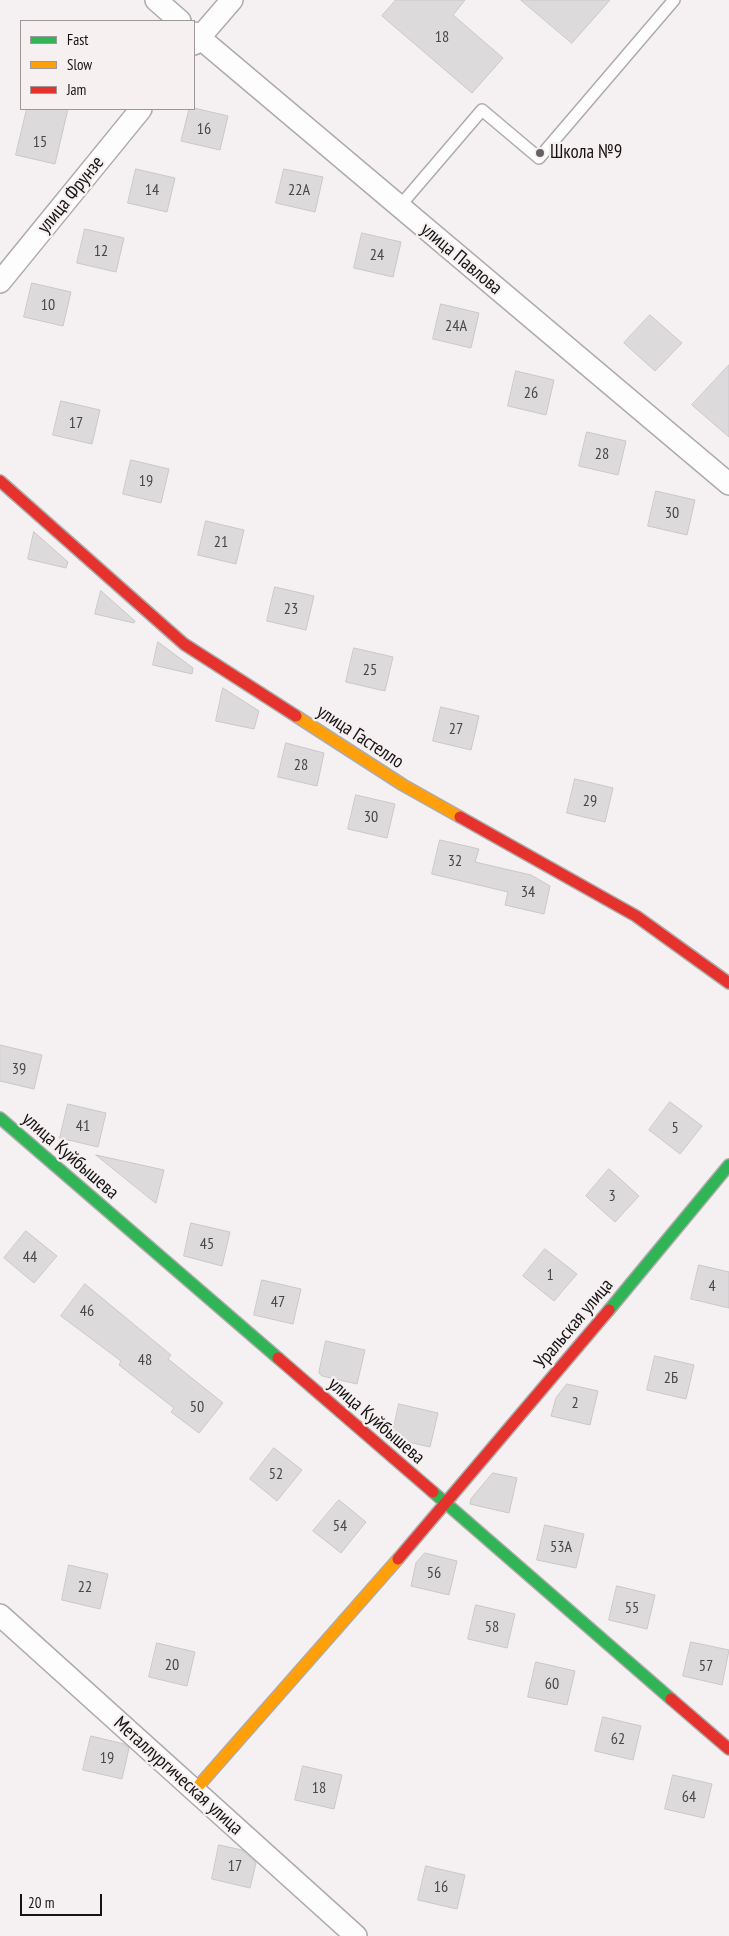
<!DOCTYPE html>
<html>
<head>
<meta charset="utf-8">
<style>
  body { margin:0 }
  #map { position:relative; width:729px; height:1936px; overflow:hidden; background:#f5f1f2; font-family:"PT Sans Narrow",sans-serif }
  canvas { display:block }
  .legend { position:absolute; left:20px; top:20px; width:175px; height:90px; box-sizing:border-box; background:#f6f0f1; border:1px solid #9c9899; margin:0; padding:6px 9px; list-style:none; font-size:15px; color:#151314 }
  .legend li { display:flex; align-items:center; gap:10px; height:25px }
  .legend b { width:25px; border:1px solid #9c9899 }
  .scale { position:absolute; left:20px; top:1894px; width:82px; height:22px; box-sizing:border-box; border:2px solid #151314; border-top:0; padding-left:6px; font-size:15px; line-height:18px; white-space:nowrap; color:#151314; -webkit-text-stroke:4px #f6f0f1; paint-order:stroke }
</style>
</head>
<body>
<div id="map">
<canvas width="729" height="1936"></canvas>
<ul class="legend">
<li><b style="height:6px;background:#30b455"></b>Fast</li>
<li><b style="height:6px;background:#ff9f0a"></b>Slow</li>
<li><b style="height:6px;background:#e5322d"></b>Jam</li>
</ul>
<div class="scale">20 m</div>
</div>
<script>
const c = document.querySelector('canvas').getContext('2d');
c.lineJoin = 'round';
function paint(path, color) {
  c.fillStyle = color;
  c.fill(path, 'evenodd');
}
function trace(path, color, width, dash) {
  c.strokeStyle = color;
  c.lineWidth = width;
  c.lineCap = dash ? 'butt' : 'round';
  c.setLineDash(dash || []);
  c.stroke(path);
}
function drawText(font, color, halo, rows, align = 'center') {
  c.font = font + ' "PT Sans Narrow",sans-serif';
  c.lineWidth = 4.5;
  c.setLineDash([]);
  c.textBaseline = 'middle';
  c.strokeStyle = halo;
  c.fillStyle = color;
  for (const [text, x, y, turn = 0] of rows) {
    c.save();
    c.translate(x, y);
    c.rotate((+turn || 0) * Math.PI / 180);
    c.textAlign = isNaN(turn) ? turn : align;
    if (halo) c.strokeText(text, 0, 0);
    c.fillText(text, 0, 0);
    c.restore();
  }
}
const building = new Path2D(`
  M396 0H465L453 15 503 58 472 93 382 16Z
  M521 0H610L572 43Z
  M194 108 228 116 220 150 181 141 189 109Z
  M27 109H68L55 164 16 155Z
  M136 169 175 178 167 212 128 203Z
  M284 169 323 177 315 212 276 203Z
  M85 229 124 238 116 272 77 263Z
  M362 233 401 242 393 277 354 268Z
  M32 283 71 292 63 326 24 317Z
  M441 304 479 313 471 348 433 339Z
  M650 315 682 343 655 371 624 343Z
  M729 365V437L692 405Z
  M516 371 554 380 546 415 508 406Z
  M61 401 100 410 92 444 53 435Z
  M587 432 626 441 618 475 579 466Z
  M131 460 169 469 161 503 123 494Z
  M656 491 695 500 687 535 648 526Z
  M206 521 244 530 236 564 198 555Z
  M34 532 68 562 66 568 28 559Z
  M275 587 314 596 306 630 267 621Z
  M101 591 135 621 134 623 95 614Z
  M158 642 193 668 192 674 153 665Z
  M354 648 393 657 385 691 346 682Z
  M223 688 259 711 254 729 216 721Z
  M441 707 479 716 471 750 433 741Z
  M286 743 324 753 317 786 278 777Z
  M575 779 613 788 605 822 567 813Z
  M356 795 395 804 387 838 348 829Z
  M440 840 479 849 475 862 531 875 550 886 544 914 505 905 508 892 432 874Z
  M0 1045 42 1055 34 1089 0 1081Z
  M670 1102 702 1126 680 1154 649 1130Z
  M68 1104 106 1113 98 1147 60 1138Z
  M96 1155 164 1170 156 1203Z
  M609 1169 639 1196 615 1222 586 1196Z
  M191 1223 230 1232 222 1266 184 1256Z
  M26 1231 57 1256 34 1283 4 1258Z
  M545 1249 577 1274 554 1301 523 1276Z
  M699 1265 729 1272V1308L691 1299Z
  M262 1280 301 1289 293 1324 254 1315Z
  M85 1284 171 1355 168 1359 223 1403 199 1433 171 1412 174 1408 119 1365 121 1361 61 1316Z
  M326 1341 365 1350 357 1384 322 1376 319 1373Z
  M655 1356 694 1365 686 1399 647 1390Z
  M567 1384 598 1391 590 1425 551 1416 556 1398Z
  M399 1404 438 1413 430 1447 395 1439 392 1436Z
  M274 1448 302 1470 277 1501 250 1479Z
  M493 1473 517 1478 509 1513 470 1504 471 1499Z
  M339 1500 366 1522 341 1553 313 1531Z
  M545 1525 584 1534 576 1568 537 1560Z
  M425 1553 457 1561 449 1595 411 1586 416 1563Z
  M69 1565 108 1574 100 1609 62 1600Z
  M617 1586 655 1595 647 1629 609 1620Z
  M476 1605 515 1614 507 1648 468 1639Z
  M691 1642 729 1650 722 1685 683 1676Z
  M157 1643 195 1652 187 1686 149 1677Z
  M536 1662 575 1671 567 1705 528 1697Z
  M603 1717 641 1726 633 1760 595 1751Z
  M91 1736 124 1744 129 1748 122 1779 83 1770Z
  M303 1766 342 1775 334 1809 295 1800Z
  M673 1775 712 1784 704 1818 665 1809Z
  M219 1845 242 1850 256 1863 250 1888 212 1879Z
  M426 1866 465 1875 457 1909 418 1900Z`);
paint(building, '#dcdadb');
trace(building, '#c9c7c8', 1);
const lane = new Path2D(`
  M399 207 482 110 539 158 674 0`);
const street = new Path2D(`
  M156 0 180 21
  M194 33 729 484
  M194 44 232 0
  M0 282 141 109
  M0 1615 356 1936`);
const fast = new Path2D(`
  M0 1118 278 1358
  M609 1310 729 1165
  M433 1492 671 1699`);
const slow = new Path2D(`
  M296 716 403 785 460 817
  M194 1791 398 1559`);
const jam = new Path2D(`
  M0 481 184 644 296 716
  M460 817 636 916 729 983
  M278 1358 433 1492
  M398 1559 609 1310
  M671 1699 729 1749`);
trace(lane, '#aeabab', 14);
trace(street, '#aeabab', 24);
trace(fast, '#aeabab', 14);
trace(slow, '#aeabab', 14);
trace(jam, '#aeabab', 14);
trace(lane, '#fefdfd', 11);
trace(street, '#fefdfd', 21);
trace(fast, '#30b455', 11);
trace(slow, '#ff9f0a', 11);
trace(jam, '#e5322d', 11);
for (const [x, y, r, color] of [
  [540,153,5,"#636162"]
]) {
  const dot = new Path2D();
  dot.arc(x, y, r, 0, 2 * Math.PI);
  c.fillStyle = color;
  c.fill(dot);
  trace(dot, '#f6f0f1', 2);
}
drawText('16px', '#484647', null, [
  ["18",442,37],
  ["16",204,129],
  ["15",40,142],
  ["14",152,190],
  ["22А",299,190],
  ["12",101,251],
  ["24",377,255],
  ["10",48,305],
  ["24А",456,326],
  ["26",531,393],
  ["17",76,423],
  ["28",602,454],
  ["19",146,481],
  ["30",672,513],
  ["21",221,542],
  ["23",291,609],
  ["25",370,670],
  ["27",456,729],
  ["28",301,765],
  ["29",590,801],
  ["30",371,817],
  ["32",455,861],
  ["34",528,892],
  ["39",19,1069],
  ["41",83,1126],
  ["5",675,1128],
  ["3",612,1196],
  ["45",207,1244],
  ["44",30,1257],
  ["1",550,1275],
  ["4",712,1286],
  ["47",278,1302],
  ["46",87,1311],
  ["48",145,1360],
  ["2Б",671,1378],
  ["2",575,1403],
  ["50",197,1407],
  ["52",276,1474],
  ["54",340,1526],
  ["53А",561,1547],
  ["56",434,1573],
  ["22",85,1587],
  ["55",632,1608],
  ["58",492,1627],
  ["20",172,1665],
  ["57",706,1666],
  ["60",552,1684],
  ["62",618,1739],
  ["19",107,1758],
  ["18",319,1788],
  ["64",689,1797],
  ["17",235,1866],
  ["16",441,1887]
]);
drawText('19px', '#151314', '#f6f0f1', [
  ["Школа №9",550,153]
], 'left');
drawText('19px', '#151314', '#f6f0f1', [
  ["улица Фрунзе",71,195,-51],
  ["улица Павлова",461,259,40],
  ["улица Гастелло",360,737,33],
  ["улица Куйбышева",70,1156,41],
  ["Уральская улица",574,1324,-50],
  ["улица Куйбышева",376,1421,41],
  ["Металлургическая улица",178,1776,42]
]);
</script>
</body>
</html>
